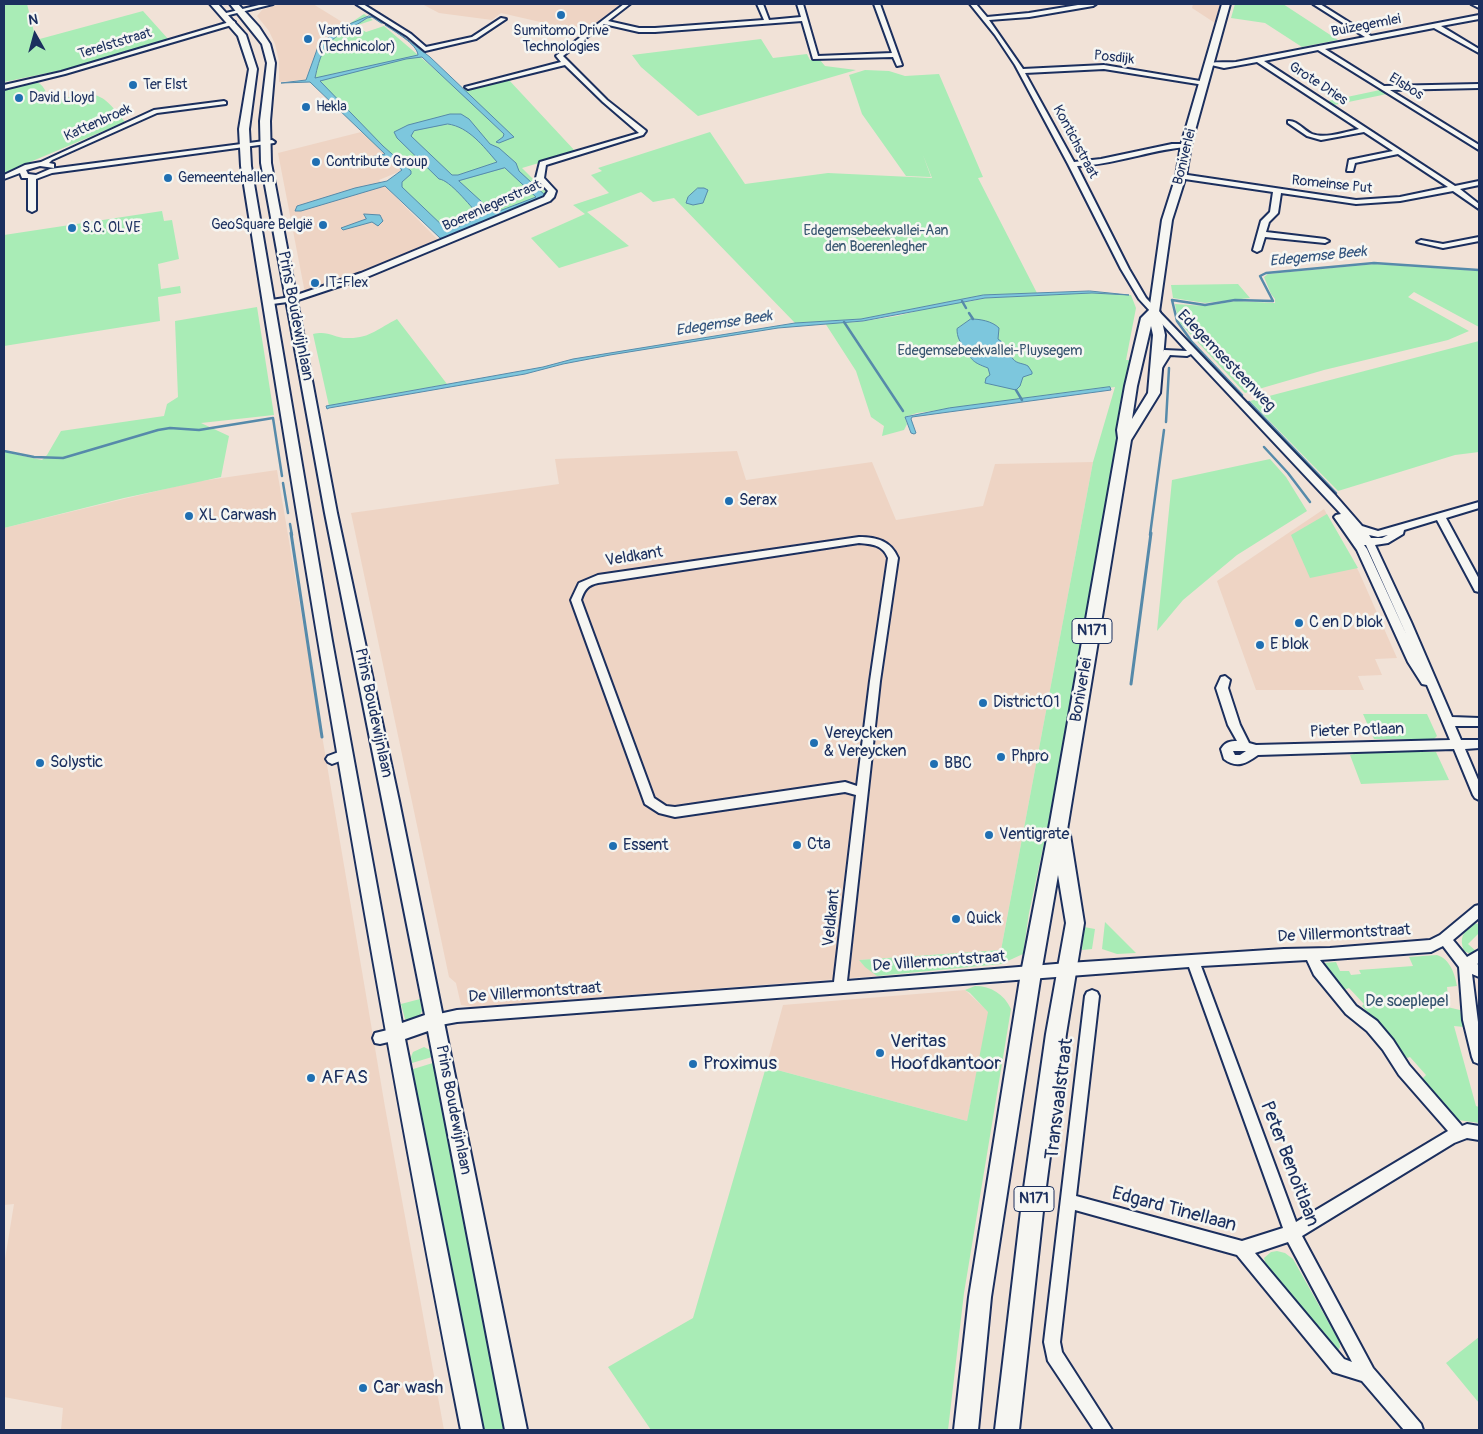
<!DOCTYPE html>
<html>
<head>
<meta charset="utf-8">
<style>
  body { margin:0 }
  #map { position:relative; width:1483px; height:1434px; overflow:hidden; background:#f1e2d7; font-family:Pangolin,sans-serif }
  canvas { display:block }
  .frame { position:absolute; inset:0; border:5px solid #1b2f5e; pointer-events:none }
  .north { position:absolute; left:10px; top:10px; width:50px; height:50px; -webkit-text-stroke:4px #f6f6f2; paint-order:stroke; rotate:353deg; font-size:14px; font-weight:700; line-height:20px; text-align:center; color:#1b2f5e }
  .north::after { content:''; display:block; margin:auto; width:18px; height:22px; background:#1b2f5e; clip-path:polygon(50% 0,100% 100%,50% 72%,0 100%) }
</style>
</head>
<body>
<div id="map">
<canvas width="1483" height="1434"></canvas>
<div class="frame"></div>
<div class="north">N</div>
</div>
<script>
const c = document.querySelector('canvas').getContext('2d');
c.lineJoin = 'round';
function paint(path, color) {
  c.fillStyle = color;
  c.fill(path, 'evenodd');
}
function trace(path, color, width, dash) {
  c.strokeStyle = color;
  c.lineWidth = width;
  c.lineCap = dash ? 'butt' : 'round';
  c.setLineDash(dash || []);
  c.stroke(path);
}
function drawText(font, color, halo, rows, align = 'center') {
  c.font = font + ' Pangolin,sans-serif';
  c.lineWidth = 5;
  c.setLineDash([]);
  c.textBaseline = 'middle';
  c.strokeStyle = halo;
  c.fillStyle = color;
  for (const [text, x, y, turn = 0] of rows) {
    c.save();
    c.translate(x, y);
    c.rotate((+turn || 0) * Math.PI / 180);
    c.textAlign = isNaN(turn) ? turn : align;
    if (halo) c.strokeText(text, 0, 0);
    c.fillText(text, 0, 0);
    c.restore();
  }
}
paint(new Path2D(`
  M279 4H313L347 25 319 44 306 80 279 82V61L275 44 269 31 257 16 262 10Z
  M422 4H624L584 32 501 13 492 20 439 13Z
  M1193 4H1220L1215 23 1192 8Z
  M361 132 403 170 379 180 440 242 305 293 278 153Z
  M737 451 746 480 872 462 896 520 983 506 995 464 1093 462 1001 950 859 960 877 976 473 1007 461 1005 456 983 449 977 351 513 559 484 555 459Z
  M277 470 385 1107 444 1430H61L63 1408 4 1397V1265L14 1204 4 1205V528L194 482Z
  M1324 509 1359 572 1397 658 1375 659 1382 675 1358 676 1364 690H1256L1217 581Z
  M965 990 989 1012 967 1121 766 1067 783 1005Z`), '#eed4c4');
paint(new Path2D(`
  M4 4H27L36 40 143 11 169 40 72 68 4 82Z
  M1235 4H1283L1338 40 1302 47 1265 23 1231 18Z
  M364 14 373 20 355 26 366 32 384 26 459 90 508 79 576 152 522 168 546 192 552 191V194L445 242 392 182 409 175 370 140 320 90 306 80 319 44Z
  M761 39 773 58 807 54 810 60H820L825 66 856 70 698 116 641 67 632 55Z
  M865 70 889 71 905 76 939 74 983 177 978 178 1037 293 983 295 861 319 795 323 674 198 653 202 641 192 587 212 629 246 559 268 531 238 585 214 573 205 609 193 591 175 602 171 598 168 710 132 745 184 828 173 932 178 923 155 931 177 906 176 862 114 849 75Z
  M31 81C44 82 45 91 50 101 94 93 96 85 125 122L4 173V87Z
  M1380 90 1387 94 1334 105 1328 101Z
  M162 211 164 221 172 220 179 259 158 264 161 289 180 286 181 293 158 297 160 321 4 346V235Z
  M1375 264 1479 271V327L1414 292 1408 297 1469 331 1448 340 1324 370 1245 393 1178 321 1175 304 1206 306 1236 301 1275 303V299L1271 294 1264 277 1268 274Z
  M1238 284 1250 298 1205 303 1173 298 1171 285Z
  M1092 293 1131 295 1136 308 1126 360H1131L1116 427 1117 437 1049 820 1029 913 1023 954 1001 964 877 976 865 967 859 960 1001 950 1093 462 1115 387 917 413 905 417 907 424 904 430 882 436 884 426 871 417 856 371 825 323 858 322 897 316 941 305 972 301 985 298Z
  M257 307 274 415 201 423 229 436 221 477 124 498 4 528V452L42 460 47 455 61 431 164 416 167 404 178 397 175 321Z
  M397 319 447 384 329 406 313 334C328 330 334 338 347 338 369 339 379 328 397 319Z
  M1479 341V452L1455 455 1338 491 1250 401Z
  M1270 459 1286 477 1307 511 1237 555 1183 600 1157 631 1172 480Z
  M1327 514 1358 568 1310 578 1291 535Z
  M1363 714H1427L1437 736 1434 739H1374Z
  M1363 752H1436L1449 780 1361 784 1350 755Z
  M1105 922 1136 953 1117 954 1102 949Z
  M1473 923 1479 924V933L1468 944 1477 952 1473 955 1464 951C1459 938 1463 932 1473 923Z
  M1084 927 1095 929 1092 949 1082 950Z
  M1437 955C1450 959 1455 974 1457 986L1447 987 1448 996 1442 995 1443 1006 1460 1010 1464 1027 1454 1026 1476 1106 1479 1107V1123L1458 1120 1422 1079 1426 1075 1410 1057 1407 1058 1362 1006 1364 1004 1349 988 1344 990 1329 973 1324 963 1336 962 1340 971H1349L1351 975 1361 974 1359 970 1413 966 1409 957Z
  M975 986C991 986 1004 994 1011 1009L964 1293 948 1430H651L608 1367 693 1318 766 1067 967 1121 988 1012 970 993 965 990Z
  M420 999 422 1011 419 1017 410 1021 405 1019 401 1004Z
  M424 1047 430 1050 432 1057 412 1063 411 1057 413 1052Z
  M436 1062 479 1268 507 1430H482L451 1284 410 1070Z
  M1277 1251 1285 1253 1293 1259 1339 1341 1340 1347 1338 1351H1335L1267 1268 1264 1258 1271 1252Z
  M1479 1337V1403L1446 1363Z`), '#a9ecb6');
const water = new Path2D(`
  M369 16 375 17 384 23H381L372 17 367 18C335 40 324 34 315 78L418 55C417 44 395 32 385 25L387 24 430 57 514 137 499 143 496 142 503 137 504 134 422 57 406 59 320 81 383 146 411 171V174L402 182V187L446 229 455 228 477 218 478 214C470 206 450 180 439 179L397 138 394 132 408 125 450 114H461L469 119 490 144 499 148 516 163 519 171 546 196 445 239 440 238 385 186 301 211H295L297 206 355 188 387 181 402 170 387 157 345 165 347 162 385 154 310 82 281 83 306 80 319 44 345 26ZM448 124C469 127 483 146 497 162L458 175H452L411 136 414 131ZM505 168 536 197 494 213 459 181Z
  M698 188H704L708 190 703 203 693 205 686 203 688 197Z
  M364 214 380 215 383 221 378 226 372 222 343 230 341 228 366 219Z
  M1090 291 1129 295 1092 293 985 298 863 321 778 328 610 355 563 364 525 374 329 408 327 409 326 406 543 367 573 359 795 323 861 319 983 295Z
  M971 319C980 319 992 321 999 328L998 339C1007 345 1007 351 1013 359 1017 364 1023 363 1028 366L1032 372V374L1023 377 1020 386 1016 390 985 383 986 378 990 375 988 368C972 362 973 361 964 348 960 341 957 338 957 329Z
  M1110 387 1111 390 912 417 911 419 916 433 914 434 911 433 905 417 949 408Z`);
paint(water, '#7dc7dd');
trace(water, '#568aaa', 1);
trace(new Path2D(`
  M962 301 966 308
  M969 313 973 319
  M844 322 903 411
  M1016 390 1022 400
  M1242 395 1192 342 1177 321 1172 300 1205 305 1235 300 1273 301 1260 276 1266 273 1374 263 1479 270
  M1249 402 1336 493
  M1166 422 1169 368
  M1264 447 1288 473 1310 502
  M4 451 34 457 63 458 158 430 170 428 199 430 273 418 282 476
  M283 483 288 513
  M290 524 292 535
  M1150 535 1164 430`), '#568aaa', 2.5);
trace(new Path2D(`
  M291 533 322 737
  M1372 559 1384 587
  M1131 684 1151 533`), '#568aaa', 3);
const minor = new Path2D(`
  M263 4H273L225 16 222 14Z
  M356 4H363L411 34 426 47 472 37 501 18 506 19 476 39 425 51 407 36Z
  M624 4H630L608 21 639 28H655L764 20 757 4H763L769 20 801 17 797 4H803L818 56 892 53 874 4H880L902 65 897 66 893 57 813 59 802 21 655 32H639L604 24 563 56 607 100 645 130 646 131 643 135 546 165 544 178 556 191 554 197 550 201 367 277 295 301 265 305V301L291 297 361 273 544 197 548 191 536 178 540 162 639 133 603 102 565 65 468 89 465 87 561 62 556 56 557 55Z
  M970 4H976L987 17 1029 13 1084 4H1096L1093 6 1029 17 989 20 1023 69 1104 65 1206 82V84L1204 85 1104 69 1025 73 1074 162 1101 159 1172 144H1188L1189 145 1186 147C1149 150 1114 165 1077 166L1129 269 1146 298 1335 495 1362 526 1378 531 1479 502V508L1446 518 1479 579V592L1475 591 1437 520 1404 530 1403 534 1388 543 1375 545 1411 622 1452 717 1479 718V726H1455L1461 740H1479V748L1465 749 1479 782V800L1475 798 1473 795 1454 749 1258 755C1247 763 1237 769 1224 759L1221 749C1225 742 1230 741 1237 741L1228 725 1216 688 1221 677 1225 676 1230 680 1228 688 1240 725 1249 743 1256 745 1450 740 1427 685 1422 684 1408 662 1357 550 1334 517 1336 515 1341 514 1191 354 1187 356 1170 355 1160 371H1154L1153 369 1164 350 1187 351 1139 299 1121 269 1068 164 1015 65 995 35ZM1369 535 1378 537 1388 535 1382 538H1371ZM1364 545H1366L1407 636 1367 549ZM1233 751H1246L1240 755H1235Z
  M1313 4H1320L1371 36 1479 15V19L1441 26 1479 49V53L1434 28 1325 49 1384 86 1479 84V88L1390 90 1479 145V150L1318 50 1264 61 1455 186 1479 181V185L1460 189 1479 204V209L1453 191 1400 201 1356 204 1281 193 1278 213 1269 222 1266 232 1325 239 1329 241 1325 243 1265 237 1261 250 1257 252 1253 250 1261 221 1270 212 1273 192 1178 178V174H1181L1356 200 1400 197 1448 187 1398 154 1355 163 1353 171H1347L1349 160 1393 151 1364 132 1321 140 1307 136 1288 123V121C1297 120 1303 130 1312 134 1325 139 1346 132 1359 129L1257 62 1224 68 1207 64C1212 61 1228 63 1236 62L1365 37Z
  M1471 4H1479V8Z
  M233 21 235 22V24L65 74 4 89V85L61 72Z
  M224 101 226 102V104L157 113 52 160 49 163 54 164V168L40 166 26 170 28 174 36 175 50 169 272 140 275 142 274 143 52 173 36 179V210L32 212 28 210V178H22L20 173 4 179V175L25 165 41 162 154 110Z
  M1479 237V241L1443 248 1417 242 1421 240 1443 244Z
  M859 537C877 537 891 541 898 558L880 681 847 981 1068 963 1284 949 1330 948 1430 940 1440 935 1475 906 1479 905V918L1453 940 1467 957 1479 950V963L1477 964 1479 965V977L1472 974 1479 1030V1064L1474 1062 1472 1057 1463 1020 1459 967 1443 946 1431 952 1320 960 1356 1006 1377 1021 1393 1040 1409 1065 1462 1126 1467 1124 1479 1126V1140L1467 1138 1454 1143 1302 1236 1373 1368 1421 1424 1423 1430H1404L1362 1381 1333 1372 1237 1255 1075 1210 1060 1342 1062 1352 1112 1430H1094L1048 1361 1044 1342 1085 996 1087 992 1092 990 1097 992 1099 996 1076 1196 1242 1241 1283 1228 1189 967 457 1022 435 1026 430 1024 428 1020 430 1016 457 1010 834 982 856 795 845 792 675 817 659 813 645 804 571 600 579 583 598 575ZM859 543C872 544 883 545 888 558L870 681 857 786 845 782 675 807 666 806 654 798 581 600C584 590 588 585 598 583ZM1307 960 1314 975 1346 1014 1367 1031 1383 1050 1399 1075 1448 1131 1296 1222 1201 966ZM1288 1242 1352 1362 1344 1359 1255 1253Z
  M344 750 348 752 350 755 348 758 332 764 328 762 326 759 328 756Z
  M396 1028 401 1029 403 1034 401 1039 380 1044 375 1043 373 1038 375 1033Z`);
const major = new Path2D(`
  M210 4H218L246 35 257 69 249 129 251 166 332 641 402 1023 425 1015 325 513 261 163 260 121 267 63 262 44 230 4H238L259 27 270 44 275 63 270 121 271 163 337 513 399 801 527 1430H505L428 1031 405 1039 483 1430H461C378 1010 308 588 241 166L239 129 249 69 238 36Z
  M1222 4H1230L1191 145 1186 176 1172 220 1159 312 1154 315 1149 312 1162 220 1176 176 1181 145Z`);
const highway = new Path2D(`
  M1154 308 1160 312 1165 335 1160 393 1131 440 1067 830 1070 835 1084 923 1066 1034 1044 1202 1019 1430H995L1022 1202 1046 1034 1066 923 1058 875 1041 973 991 1297 978 1430H954L969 1297 1021 973 1050 823 1118 438 1117 430 1125 386 1141 318 1150 309ZM1151 326 1153 335 1148 393 1132 419 1137 386Z`);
trace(minor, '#1b2f5e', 4);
trace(major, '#1b2f5e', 4);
trace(highway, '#1b2f5e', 4);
paint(minor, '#f6f6f2');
paint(major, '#f6f6f2');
paint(highway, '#f6f6f2');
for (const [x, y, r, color] of [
  [561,15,5,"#1f6fb2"],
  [308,39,5,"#1f6fb2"],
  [133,85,5,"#1f6fb2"],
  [19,98,5,"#1f6fb2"],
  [306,107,5,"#1f6fb2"],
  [316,162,5,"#1f6fb2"],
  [168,178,5,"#1f6fb2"],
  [323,225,5,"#1f6fb2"],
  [72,228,5,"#1f6fb2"],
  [315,283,5,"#1f6fb2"],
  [729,501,5,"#1f6fb2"],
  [189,516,5,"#1f6fb2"],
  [1299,623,5,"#1f6fb2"],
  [1260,645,5,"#1f6fb2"],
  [983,703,5,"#1f6fb2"],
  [814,743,5,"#1f6fb2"],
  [1001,757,5,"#1f6fb2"],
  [40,763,5,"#1f6fb2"],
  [934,764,5,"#1f6fb2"],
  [989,835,5,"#1f6fb2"],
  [797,845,5,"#1f6fb2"],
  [613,846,5,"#1f6fb2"],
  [956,919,5,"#1f6fb2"],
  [880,1053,5,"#1f6fb2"],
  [693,1064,5,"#1f6fb2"],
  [311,1078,5,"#1f6fb2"],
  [363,1388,5,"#1f6fb2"]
]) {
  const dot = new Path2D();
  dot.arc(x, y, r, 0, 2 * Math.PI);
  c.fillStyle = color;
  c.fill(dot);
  trace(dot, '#f6f6f2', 2);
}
drawText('14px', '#1b2f5e', '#f6f6f2', [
  ["Buizegemlei",1366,26,-11],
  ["Terelststraat",115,44,-17],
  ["Posdijk",1114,58,6],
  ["Grote Dries",1318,84,33],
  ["Elsbos",1406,87,32],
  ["Kattenbroek",98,123,-24],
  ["Kontichstraat",1075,142,62],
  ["Boniverlei",1185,157,-76],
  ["Romeinse Put",1332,185,6],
  ["Boerenlegerstraat",492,206,-24]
]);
drawText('14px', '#1b2f5e', '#f6f6f2', [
  ["Vantiva",318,31],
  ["(Technicolor)",318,47],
  ["Sumitomo Drive",561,31,"center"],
  ["Technologies",561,47,"center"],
  ["Ter Elst",143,85],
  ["David Lloyd",29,98],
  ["Hekla",316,107],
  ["Contribute Group",326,162],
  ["Gemeentehallen",178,178],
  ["GeoSquare België",313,225,"right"],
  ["S.C. OLVE",82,228],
  ["IT-Flex",325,283]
], 'left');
drawText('14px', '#375570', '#f6f6f2', [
  ["Edegemsebeekvallei-Aan",876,231],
  ["den Boerenlegher",876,247],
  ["Edegemsebeekvallei-Pluysegem",990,351]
]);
drawText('italic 15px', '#34557e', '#f6f6f2', [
  ["Edegemse Beek",1318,257,-6],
  ["Edegemse Beek",724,324,-9]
]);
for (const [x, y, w] of [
  [1092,631,40],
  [1034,1199,40]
]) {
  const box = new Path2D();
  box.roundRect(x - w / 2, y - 12.5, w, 25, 4);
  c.fillStyle = '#f6f6f2';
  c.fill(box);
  trace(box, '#1b2f5e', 1);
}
drawText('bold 15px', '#1b2f5e', null, [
  ["N171",1092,631],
  ["N171",1034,1199]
]);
drawText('16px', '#1b2f5e', '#f6f6f2', [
  ["Prins Boudewijnlaan",295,316,79],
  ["Edegemsesteenweg",1226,361,46],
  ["Veldkant",634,557,-9],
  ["Boniverlei",1082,690,-80],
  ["Prins Boudewijnlaan",373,713,78],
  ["Pieter Potlaan",1357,731,-2],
  ["Veldkant",832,918,-84],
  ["De Villermontstraat",1344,934,-3],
  ["De Villermontstraat",939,962,-4],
  ["De Villermontstraat",535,993,-4],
  ["Prins Boudewijnlaan",453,1110,79]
]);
drawText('16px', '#1b2f5e', '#f6f6f2', [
  ["Serax",739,501],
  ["XL Carwash",199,516],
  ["C en D blok",1309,623],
  ["E blok",1270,645],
  ["District01",993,703],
  ["Vereycken",824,734],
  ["& Vereycken",824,752],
  ["Phpro",1011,757],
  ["Solystic",50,763],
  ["BBC",944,764],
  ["Ventigrate",999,835],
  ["Cta",807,845],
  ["Essent",623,846],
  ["Quick",966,919]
], 'left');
drawText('16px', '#375570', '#f6f6f2', [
  ["De soeplepel",1407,1002]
]);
drawText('19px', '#1b2f5e', '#f6f6f2', [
  ["Veritas",890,1042],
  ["Hoofdkantoor",890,1064],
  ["Proximus",703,1064],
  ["AFAS",321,1078],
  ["Car wash",373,1388]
], 'left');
drawText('19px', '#1b2f5e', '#f6f6f2', [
  ["Transvaalstraat",1060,1099,-83],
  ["Peter Benoitlaan",1289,1164,69],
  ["Edgard Tinellaan",1174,1210,15]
]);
</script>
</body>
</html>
